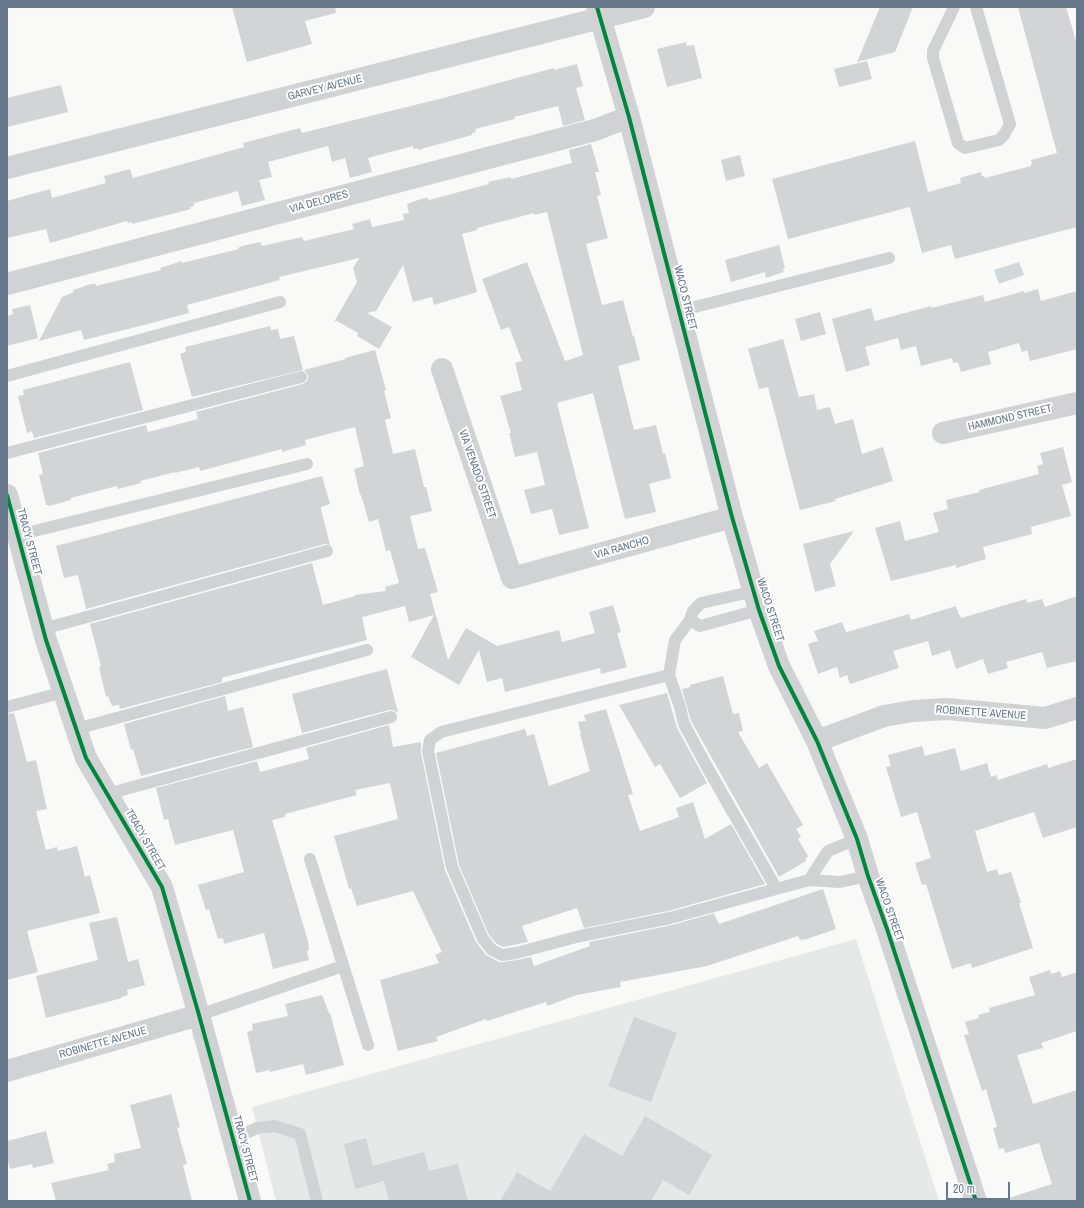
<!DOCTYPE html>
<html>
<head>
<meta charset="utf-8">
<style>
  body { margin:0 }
  #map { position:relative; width:1084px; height:1208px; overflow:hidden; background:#f9f9f8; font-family:"Archivo Narrow",sans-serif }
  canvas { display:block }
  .frame { position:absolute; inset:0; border:8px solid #66778b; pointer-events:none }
  .scale { position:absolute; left:946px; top:1182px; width:64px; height:18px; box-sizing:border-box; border:2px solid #66778b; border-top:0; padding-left:5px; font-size:12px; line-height:14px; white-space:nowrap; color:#66778b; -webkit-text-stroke:3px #fff; paint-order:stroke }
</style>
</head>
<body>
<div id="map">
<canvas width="1084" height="1208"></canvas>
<div class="frame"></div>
<div class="scale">20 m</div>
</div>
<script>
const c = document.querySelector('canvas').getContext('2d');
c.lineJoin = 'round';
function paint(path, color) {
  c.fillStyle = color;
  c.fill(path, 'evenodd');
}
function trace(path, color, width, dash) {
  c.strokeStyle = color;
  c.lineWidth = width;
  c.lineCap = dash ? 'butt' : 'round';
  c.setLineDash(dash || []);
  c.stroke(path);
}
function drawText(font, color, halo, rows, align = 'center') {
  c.font = font + ' "Archivo Narrow",sans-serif';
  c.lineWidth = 4;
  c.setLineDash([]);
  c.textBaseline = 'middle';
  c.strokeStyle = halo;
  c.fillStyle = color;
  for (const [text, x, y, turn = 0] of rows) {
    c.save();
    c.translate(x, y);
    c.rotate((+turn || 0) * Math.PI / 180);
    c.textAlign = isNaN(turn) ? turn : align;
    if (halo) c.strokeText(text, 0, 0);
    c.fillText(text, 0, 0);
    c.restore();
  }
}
paint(new Path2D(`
  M856 939 939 1201H276L252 1107Z`), '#e7e9e9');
paint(new Path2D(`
  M1019 262 1024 275 999 284 994 270Z`), '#d0d8dc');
paint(new Path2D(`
  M232 7H335L336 13 305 21 312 44 247 62Z
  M880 7H913L895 52 857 62Z
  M1018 7H1066L1077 44V227L955 259 951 245 922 253 910 207 788 239 772 179 915 141 928 192 961 183 960 178 981 172 982 176H984L985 178 1031 166V164H1032L1031 160 1057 153Z
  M686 42 687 46 694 45 702 78 667 87 657 49Z
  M867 61 872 79 839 87 834 69Z
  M577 64 583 86 576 88 585 120 563 126 558 106 514 117 515 119 475 129 476 132 472 133V135L418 150V148L413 149V146L368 158 372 172 350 178 345 158 332 162 328 146 268 162 272 177 259 180 265 200 242 206 238 191 194 203V206L190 207 191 209 132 224V222L128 223 127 221 50 243 46 229 7 238V201L50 189 52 198 106 183 104 176 130 169 133 178 244 147 243 143 300 128 302 133 443 98 554 68V70Z
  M61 85 68 112 7 127V98Z
  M591 144 599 172H595L601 195 597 196 608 238 586 244 602 305 623 300 633 337 634 336 640 360 618 366 634 430 656 425 663 454 665 453 671 478 649 484 656 512 625 519 593 393 557 403 589 528 559 535 552 509 531 514 524 490 545 485 537 452 515 457 509 433H511L500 396 522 390 515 363 522 361 509 327 501 330 482 279 527 262 565 361 583 355 547 212 534 215V213L477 228V230L462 234 477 292 434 305 432 297 413 302 403 265 376 311 367 313 392 327 379 349 357 336 358 333 337 321 334 322 357 282 353 268 359 258 279 277 280 280 187 305 189 313 140 326 84 340 81 330 39 341 62 297 74 292 73 290 91 284H96V286L161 270 160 268 182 261V263L239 249 238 248 242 246 260 242 262 246 302 237 304 241 354 229 352 224 370 219 372 227 404 220 403 214 409 213 407 204 424 198H428L429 200 489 184 488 182 492 181 511 177V179L572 163 569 150Z
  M740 155 745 176 726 181 721 160Z
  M779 245 785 268H783L784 272 766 278 765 272 731 282 725 260Z
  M1038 289 1041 301 1077 291V349L1030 361 1027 350 1022 352 1019 343 988 352 991 364 961 372 958 362 953 363 952 358 921 366 916 346 901 350 898 338 865 347 870 365 846 372 832 319 871 308 875 321 931 306V308L983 295 985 302 1024 291V293Z
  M30 305 38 338 7 346V316L13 314 12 309Z
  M820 312 826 334 801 341 795 319Z
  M270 326 271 330 278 329 280 339 294 336 303 370 192 397 180 354 186 352 185 347Z
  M783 339 799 397 814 394 817 410 830 407 835 424 853 419 862 454 883 447 893 481 835 499 836 501 800 510 768 387 759 389 748 349Z
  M375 350 386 390 384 391 391 418 385 420 393 454 415 449 424 487H426L432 511 410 516 418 549 425 548 438 592 430 594 448 660 466 628 497 646 559 630 562 642 595 633 589 612 613 605 621 632 617 633 627 667 601 674 600 668 505 692 502 678 487 682 479 650 459 685 411 657 434 615 409 622 405 606 362 617 367 640 225 677 222 678V682L120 709 119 705 112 706 108 696 106 697 99 667 101 666 90 624 312 563 323 605 355 596V595L386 591 385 587 399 583 390 550 386 551 378 519 369 522 361 495H360L354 469 364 466 355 427 305 440 306 445 282 452V449L200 471 199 467 175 473V472L140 481 141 483 118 489 117 486 82 495 71 498V500L49 506 48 505H46L39 475 43 474 38 453 146 425 148 432 198 419 196 412 303 384 306 382 308 379V375L304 370 346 359 345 358Z
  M130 362 143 410 34 438 32 431 27 433 18 396 24 395 23 390Z
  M1063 447 1072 482 1062 485 1071 516 1031 527 1032 534 983 547 986 559 956 568V565L891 581 875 528 900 521 905 541 939 532 933 513 948 509 946 500 980 492 979 490 1039 474 1037 466 1043 464 1040 453Z
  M322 476 330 504 321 507V509L330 545 325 544 86 609 78 575 64 578 56 546Z
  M854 531 830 564 836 586 815 592 803 544Z
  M1077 596V661L1047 668 1042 652 1006 662 1008 668 988 674 983 659 956 669 950 650 932 656 928 641 893 651 899 668 850 684 847 675 840 678 837 667 818 674 808 644 818 641 814 631 842 622 846 632H847L909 614 911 620 956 606 959 615H960L961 618 1026 599 1027 603 1042 599 1045 607Z
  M387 669 398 713 393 710H389L302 733 292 694Z
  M723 676 733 714 739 713 743 731 738 732 759 768 767 763 803 825 796 829 801 837 798 839 808 856 805 859 806 861 779 877 691 721 682 689 690 687V685Z
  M667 693 677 728 707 783 680 798 660 764 655 767 619 705Z
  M225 696 228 711 243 707 253 747 141 776 133 749 131 750 124 724Z
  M606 709 633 794 628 795 640 831 679 817 676 808 693 802 705 839 731 824 765 884 668 911 584 928 577 908 522 926 528 942 503 947 497 944 489 935 459 865 436 753 525 729 527 736 534 734 549 786 590 771 580 734H581L578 722 586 721 584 715Z
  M14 713 27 762 36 760 47 809 36 811 46 850 57 847 58 851 77 846 85 877 90 875 100 913 27 931 38 972 7 980V714Z
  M389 725 393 747 421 742V753L445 870 476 942 486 955 499 962H503L517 960 531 957 534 966 590 946 589 942 672 925 715 913 714 914 719 924 823 889 836 929 804 940 803 939 800 940 798 936 707 966 620 982 621 987 577 995 547 1006 546 1002 487 1021 486 1019 436 1037 438 1041 398 1051 380 980 439 963 435 955 442 952 413 891 357 906 351 888 349 889 334 836 398 819 390 783 355 790 357 795 285 814V817L272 820 308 941 309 950 307 951 309 960 273 969 264 933 224 944 223 938 218 939 209 909 206 910 198 885 244 872 233 830 175 845 168 819 164 820 156 788 257 761 260 772 309 759 306 748Z
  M922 746 925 756 955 748 961 771 987 763 991 777 996 775 998 780 1047 764 1048 768 1077 759V827L1043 838 1034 812 975 831 987 872 997 869 999 875 1011 872 1021 903H1019L1033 948 972 968 971 963 952 969 926 884 922 885 915 863 931 858 917 812 901 817 886 767 891 766 888 755Z
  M117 917 128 962 138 959 145 985 127 990 128 995 121 997 122 998 46 1018 36 976 98 960 89 923Z
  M1050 970 1051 974 1060 971 1062 977 1077 972V1031L1041 1043 1043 1048 1017 1055 1033 1104 1077 1090V1201H1009V1198L1052 1184 1039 1143 1005 1153 1004 1148 999 1149 993 1128 997 1127 986 1089 982 1091 964 1035 969 1034 965 1022 979 1018 978 1015 990 1012 989 1008 1035 995 1029 977Z
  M322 995 329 1013H330L344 1065 306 1075 303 1064 270 1072V1070L256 1073 247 1032 253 1030 252 1024 288 1016 285 1004Z
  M634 1017 677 1033 651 1102 608 1086Z
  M171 1094 180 1127 177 1128 187 1164 183 1165 192 1201H56L51 1183 109 1170 107 1164 115 1162 114 1154 141 1148 130 1105Z
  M645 1116 712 1155 689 1195 663 1180 651 1201H500L517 1172 550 1191 584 1134 622 1156Z
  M46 1131 54 1163 33 1168 32 1164 10 1169 7 1159V1141Z
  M366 1138 373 1166 424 1152 429 1171 458 1164 468 1201H389L384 1181 355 1189 344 1144Z`), '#d2d4d5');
trace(new Path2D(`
  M954 7 933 51V58L958 143 965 148 999 140 1004 135 1010 124 976 7
  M679 311 889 258
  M7 376 280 302
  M7 453 301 377
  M18 535 307 464
  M755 591 701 603 693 611 690 620 675 640 669 675 680 707 684 724 707 767 776 888
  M690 620 700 626 759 610
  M43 629 327 551
  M669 675 441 732 430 740 428 751 452 867 483 939 492 950 502 955 516 953 580 936 670 918 798 883 809 880 840 882 868 876
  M7 707 64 692
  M76 729 367 650
  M107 794 391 717
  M310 859 368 1045
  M809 880 828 851 857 839
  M199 1015 343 966
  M233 1139 257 1128 275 1126 300 1134 317 1201`), '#d1d2d3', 12);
trace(new Path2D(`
  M597 7 629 117 732 517 759 610 779 666 817 741 857 839 868 876 887 929 976 1201
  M7 168 644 7
  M7 284 595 130 629 117
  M442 369 512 578 732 517
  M943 433 1077 403
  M7 495 46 640 86 758 162 887 199 1015 250 1201
  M817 741 884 716 913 711 947 709 1045 718 1077 708
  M7 1071 199 1015`), '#d1d2d3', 22);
trace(new Path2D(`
  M597 7 629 117 732 517 759 610 779 666 817 741 857 839 868 876 887 929 976 1201
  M7 495 46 640 86 758 162 887 199 1015 250 1201`), '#00873e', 4);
drawText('11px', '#66778b', '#fff', [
  ["GARVEY AVENUE",325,88,-14],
  ["VIA DELORES",319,202,-15],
  ["WACO STREET",685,298,76],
  ["HAMMOND STREET",1010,418,-13],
  ["VIA VENADO STREET",477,474,71],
  ["TRACY STREET",29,542,75],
  ["VIA RANCHO",622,548,-16],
  ["WACO STREET",770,610,72],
  ["ROBINETTE AVENUE",981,713,4],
  ["TRACY STREET",145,840,60],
  ["WACO STREET",889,910,71],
  ["ROBINETTE AVENUE",103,1043,-16],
  ["TRACY STREET",245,1149,75]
]);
</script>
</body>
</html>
